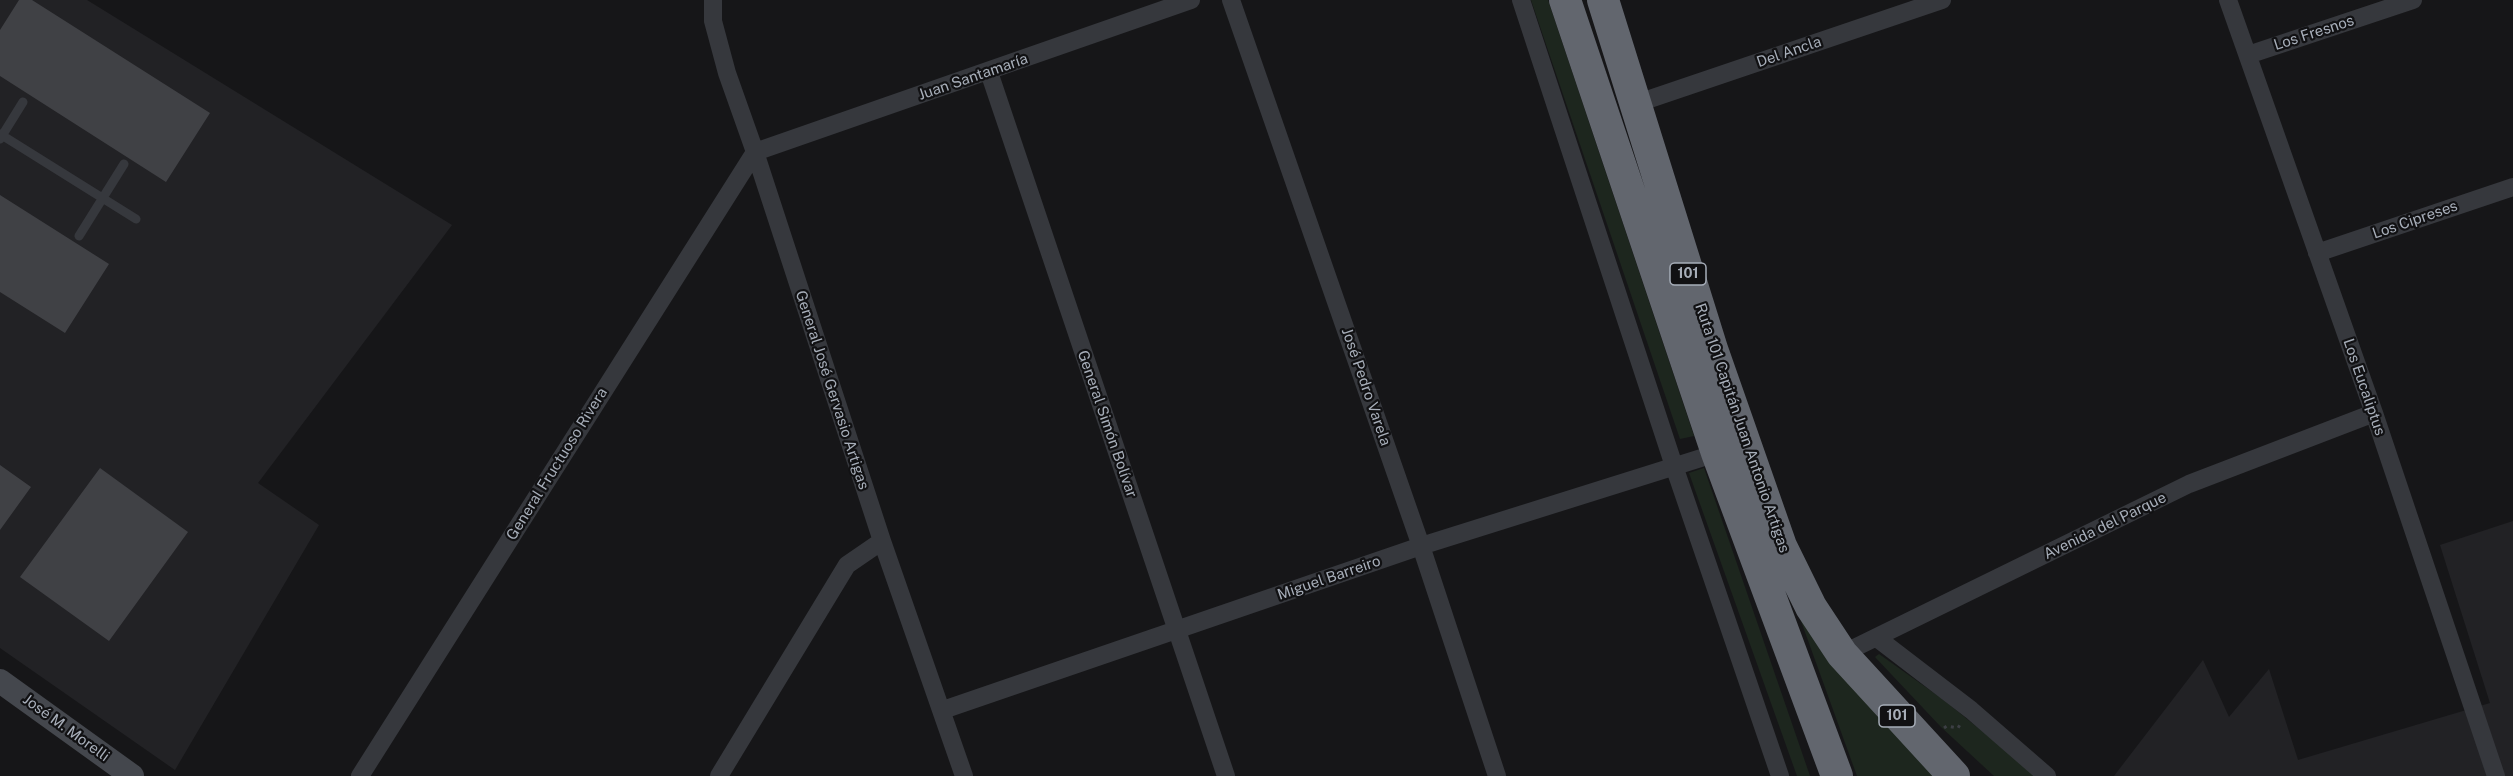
<!DOCTYPE html>
<html>
<head>
<meta charset="utf-8">
<style>
  body { margin:0 }
  canvas { display:block; background:#161618 }
</style>
</head>
<body>
<canvas width="2513" height="776"></canvas>
<script>
const c = document.querySelector('canvas').getContext('2d');
c.lineJoin = 'round';
function paint(path, color) {
  c.fillStyle = color;
  c.fill(path, 'evenodd');
}
function trace(path, color, width, dash) {
  c.strokeStyle = color;
  c.lineWidth = width;
  c.lineCap = dash ? 'butt' : 'round';
  c.setLineDash(dash || []);
  c.stroke(path);
}
function drawText(font, color, halo, rows, align = 'center') {
  c.font = font + ' "Public Sans",sans-serif';
  c.lineWidth = 4.5;
  c.setLineDash([]);
  c.textBaseline = 'middle';
  c.strokeStyle = halo;
  c.fillStyle = color;
  for (const [text, x, y, turn = 0] of rows) {
    c.save();
    c.translate(x, y);
    c.rotate((+turn || 0) * Math.PI / 180);
    c.textAlign = isNaN(turn) ? turn : align;
    if (halo) c.strokeText(text, 0, 0);
    c.fillText(text, 0, 0);
    c.restore();
  }
}
paint(new Path2D(`
  M0 0H87L452 225 258 483 319 525 175 770 0 648Z
  M2513 521V776H2114L2203 660 2229 717 2269 669 2298 760 2490 703 2440 545Z`), '#222225');
paint(new Path2D(`
  M1531 0H1548L1694 436 1680 439Z
  M1704 468 1810 776H1797L1689 473Z
  M1797 610 1936 776H1857Z
  M1879 654 1941 698 2038 776H1994L1941 727 1875 657Z`), '#1d261e');
paint(new Path2D(`
  M19 0H32L210 113 166 182 0 76V30Z
  M0 195 109 264 65 333 0 292Z
  M0 465 31 487 0 530Z
  M100 468 188 532 109 641 20 577Z`), '#404145');
trace(new Path2D(`
  M1944 728 1947 726 1958 728 1961 723`), '#3c3f44', 3, [3, 4.5]);
trace(new Path2D(`
  M0 134 136 219
  M0 139 23 102
  M79 236 124 164`), '#36383d', 9);
trace(new Path2D(`
  M713 0V21L727 73 755 152 882 541 964 776
  M1231 0 1421 546 1497 776
  M1521 0 1674 466 1780 776
  M2228 0 2374 413 2496 776
  M2248 55 2413 0
  M989 72 1226 776
  M1635 104 1942 0
  M2317 253 2513 187
  M1877 638 1971 710 2047 776
  M1842 654 2189 484 2374 413
  M943 710 1421 546 1717 453
  M360 776 755 152 1191 0
  M719 776 847 565 882 541`), '#36383d', 18);
trace(new Path2D(`
  M0 681 132 776`), '#44474d', 24);
trace(new Path2D(`
  M1565 0 1717 453 1837 776
  M1603 0 1712 349 1781 546 1811 607 1842 654 1954 776`), '#62666e', 32);
for (const [x, y, w] of [
  [1688,274,36],
  [1897,716,36]
]) {
  const box = new Path2D();
  box.roundRect(x - w / 2, y - 11, w, 22, 4.5);
  c.fillStyle = '#111113';
  c.fill(box);
  trace(box, '#a7aeb9', 1.5);
}
drawText('bold 14px', '#a7aeb9', null, [
  ["101",1688,274],
  ["101",1897,716]
]);
drawText('15px', '#a7aeb9', '#111113', [
  ["Los Fresnos",2314,33,-18],
  ["Del Ancla",1789,52,-19],
  ["Juan Santamaría",973,77,-19],
  ["Los Cipreses",2415,220,-19],
  ["José Pedro Varela",1366,387,71],
  ["Los Eucaliptus",2364,387,71],
  ["General José Gervasio Artigas",832,390,72],
  ["General Simón Bolívar",1107,424,71],
  ["Ruta 101 Capitán Juan Antonio Artigas",1742,428,71],
  ["General Fructuoso Rivera",557,464,-58],
  ["Avenida del Parque",2105,526,-26],
  ["Miguel Barreiro",1329,578,-19],
  ["José M. Morelli",66,728,36]
]);
</script>
</body>
</html>
